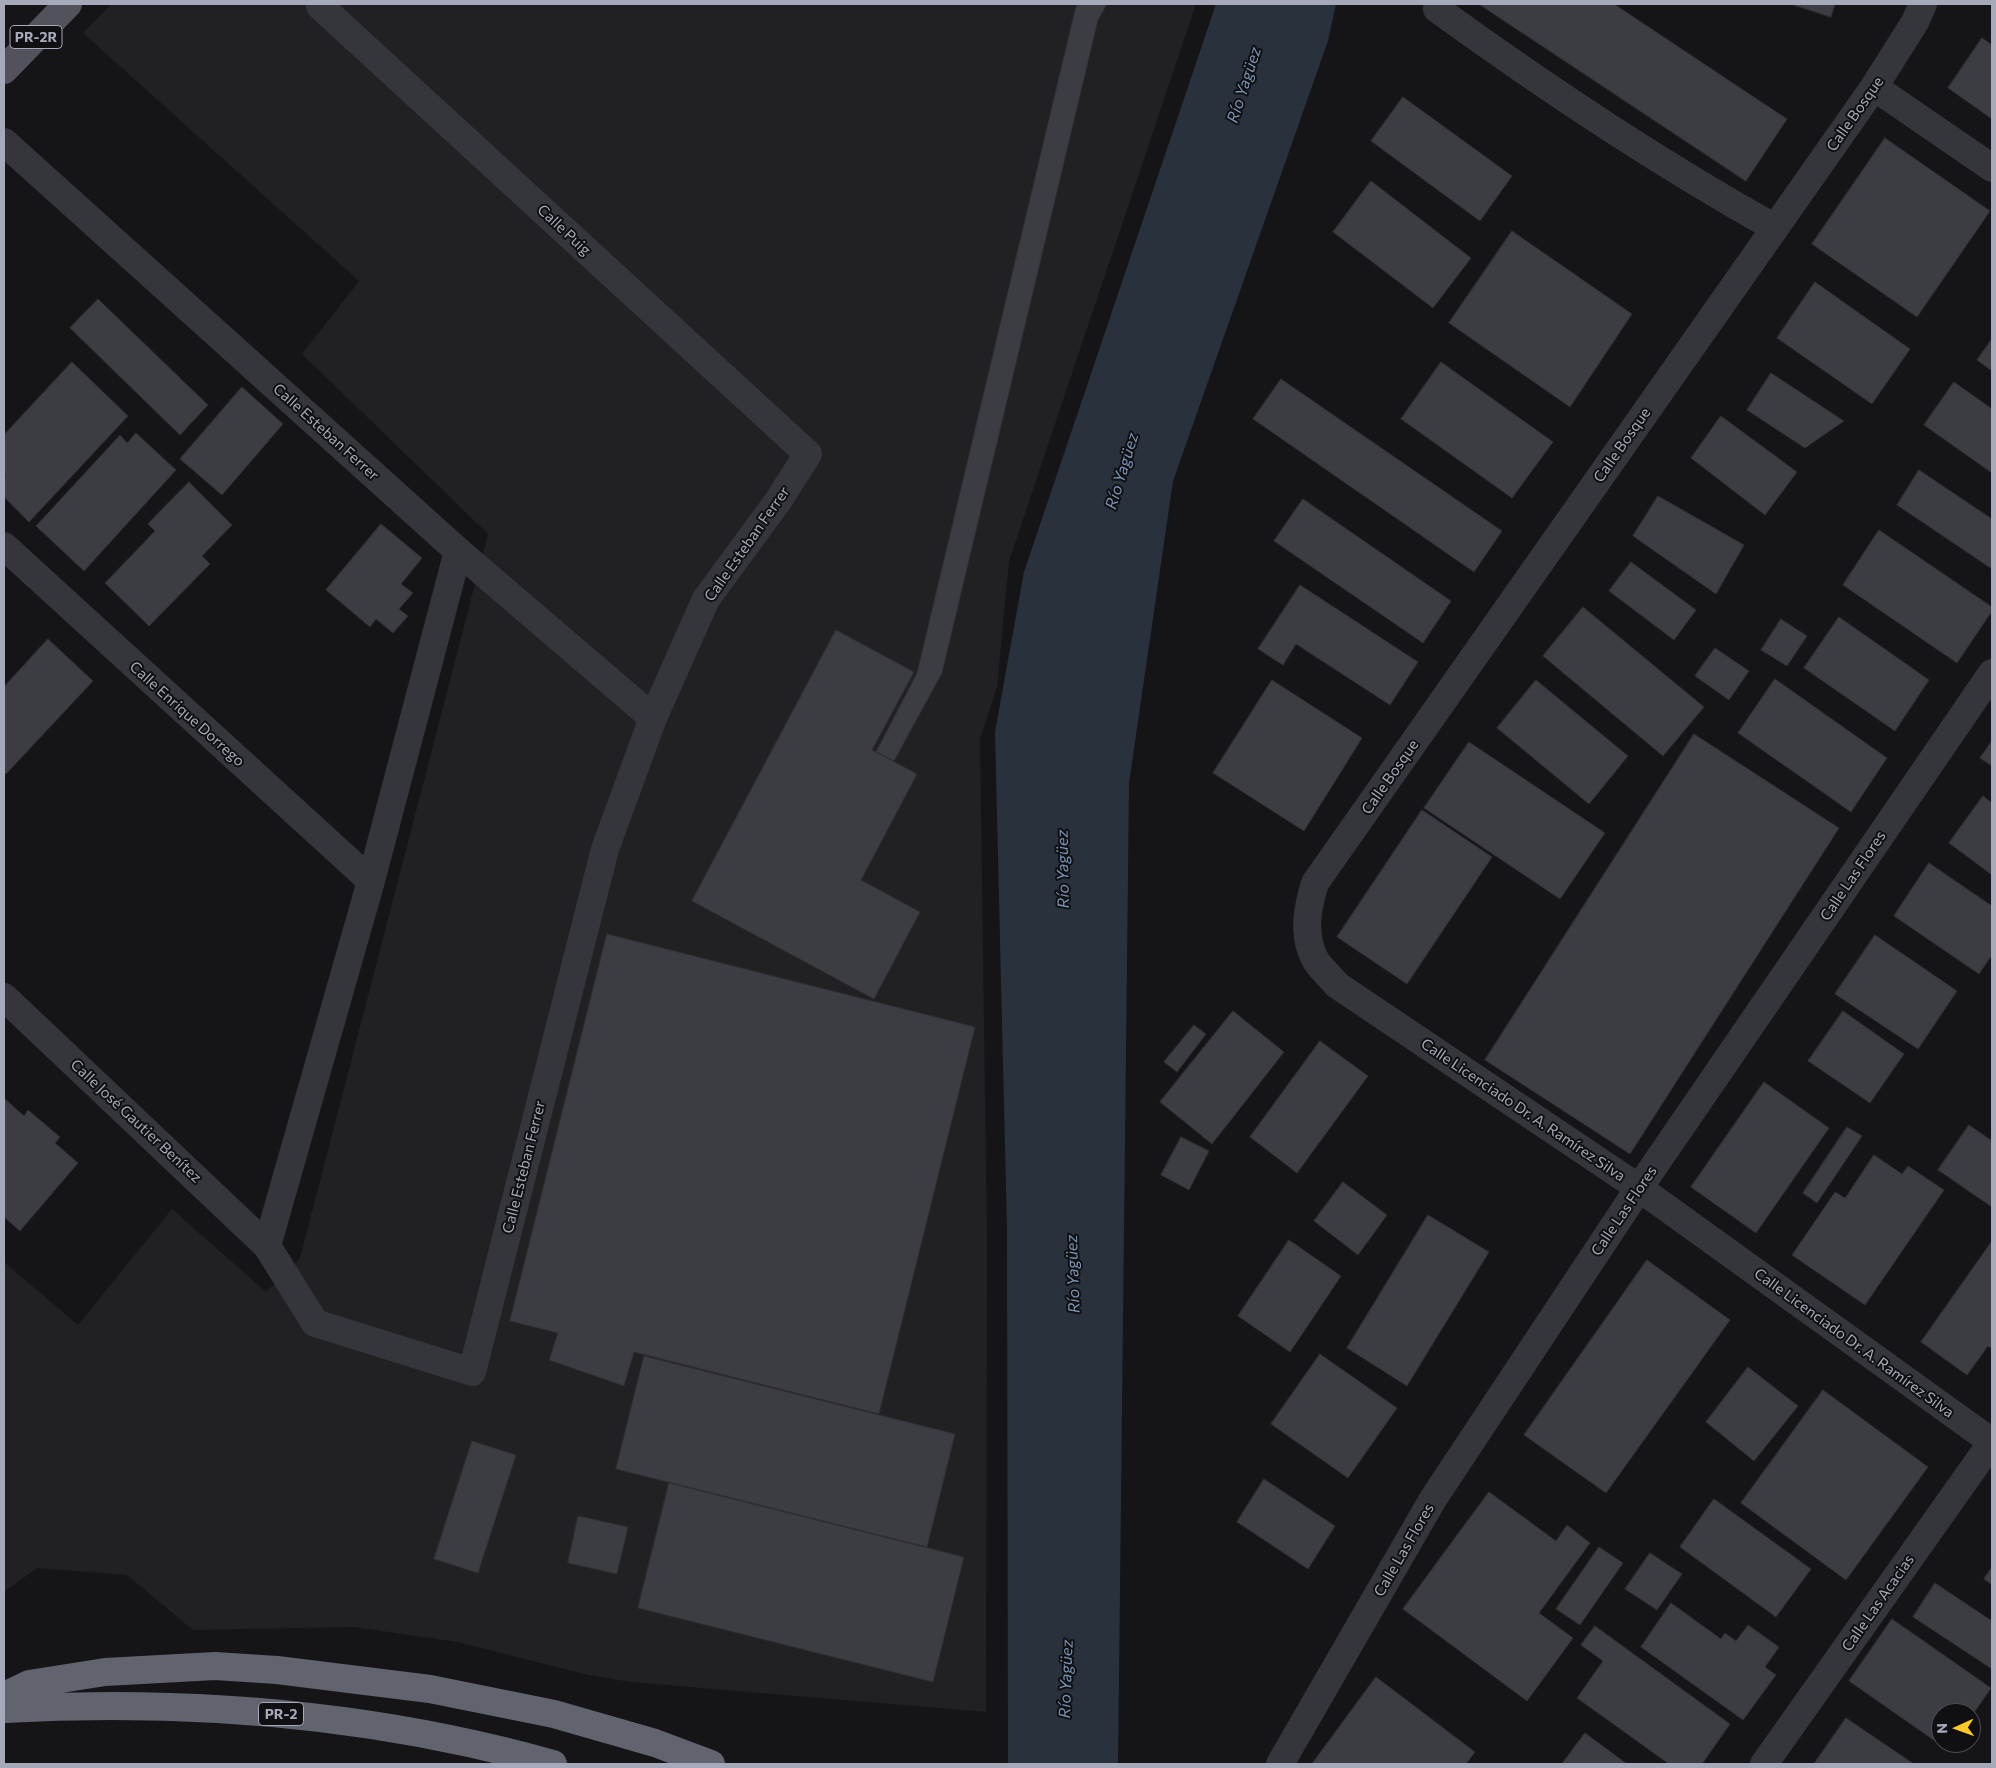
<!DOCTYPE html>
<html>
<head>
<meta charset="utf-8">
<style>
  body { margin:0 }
  #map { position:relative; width:1996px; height:1768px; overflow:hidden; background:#151517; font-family:Commissioner,sans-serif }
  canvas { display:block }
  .frame { position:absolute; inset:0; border:5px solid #a5a9b9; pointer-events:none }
  .north { position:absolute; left:1931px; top:1703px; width:50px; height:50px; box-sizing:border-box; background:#101012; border:1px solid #4c4d55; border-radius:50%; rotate:268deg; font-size:14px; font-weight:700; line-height:20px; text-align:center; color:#a5a9b9 }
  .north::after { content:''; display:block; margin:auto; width:18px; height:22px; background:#ffca25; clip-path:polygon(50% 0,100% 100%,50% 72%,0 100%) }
</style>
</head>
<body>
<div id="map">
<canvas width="1996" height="1768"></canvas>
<div class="frame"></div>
<div class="north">N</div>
</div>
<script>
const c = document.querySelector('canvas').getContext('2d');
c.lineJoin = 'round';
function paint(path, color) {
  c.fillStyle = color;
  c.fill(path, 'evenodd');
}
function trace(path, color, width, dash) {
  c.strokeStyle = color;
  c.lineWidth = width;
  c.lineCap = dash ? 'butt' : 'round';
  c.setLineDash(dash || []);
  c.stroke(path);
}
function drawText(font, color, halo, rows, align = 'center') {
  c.font = font + ' Commissioner,sans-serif';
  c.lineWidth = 4;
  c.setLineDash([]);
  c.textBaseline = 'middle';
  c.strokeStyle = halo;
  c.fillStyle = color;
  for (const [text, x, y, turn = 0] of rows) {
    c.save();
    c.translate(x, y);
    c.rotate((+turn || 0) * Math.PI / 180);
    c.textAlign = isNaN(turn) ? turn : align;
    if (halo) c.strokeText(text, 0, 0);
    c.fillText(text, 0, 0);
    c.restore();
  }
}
paint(new Path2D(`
  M111 4H1196L1009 561 997 687 980 739 987 1237 986 1712 631 1682 588 1675 458 1642 354 1627 193 1630 127 1575 37 1568 4 1592V1262L78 1325 172 1209 266 1292 300 1258 488 534 302 354 359 281 83 33Z`), '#212124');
paint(new Path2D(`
  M1216 4H1336L1328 41 1173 481 1129 783 1118 1764H1008L1007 1228 995 732 1024 572Z`), '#29323c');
const building = new Path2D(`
  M1078 4H1107L1098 20 942 673 894 761 876 752 917 673 1075 10Z
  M1479 4H1614L1787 119 1746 181Z
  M1791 4H1835L1831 17Z
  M1982 38 1992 45V119L1948 88Z
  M1403 97 1512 176 1480 221 1371 141Z
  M1885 138 1990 211 1917 317 1812 244Z
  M1371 181 1471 258 1433 308 1333 232Z
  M1512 231 1632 314 1570 407 1449 323Z
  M1815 282 1910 349 1872 404 1777 338Z
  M98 299 208 405 180 435 70 328Z
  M1992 339V371L1977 360Z
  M72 362 128 416 29 522 4 497V478L6 476 4 475V435Z
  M1441 362 1553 442 1512 498 1401 419Z
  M1771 373 1844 421 1805 448 1747 410Z
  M1281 379 1502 531 1474 572 1253 419Z
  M1954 382 1992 409V473L1924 425Z
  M242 387 283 424 222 495 180 459Z
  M1721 416 1797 472 1765 515 1691 458Z
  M136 433 176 470 84 571 36 526 120 435 127 443Z
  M1919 470 1992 519V569L1897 505Z
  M189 482 232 525 202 556 210 564 149 626 105 583 155 531 148 524Z
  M1658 496 1744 545 1716 594 1633 536Z
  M1303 499 1451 601 1423 643 1274 541Z
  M381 524 422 558 401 584 413 593 399 609 408 616 393 633 376 619 370 627 326 590Z
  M1879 530 1992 607V611L1957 663 1843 585Z
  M1631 562 1696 610 1674 640 1609 591Z
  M1300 585 1418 662 1390 705 1296 644 1283 665 1258 649Z
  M1583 607 1704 707 1663 756 1543 656Z
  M1839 617 1929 680 1895 731 1804 668Z
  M1781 619 1807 636 1787 666 1761 650Z
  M836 630 914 672 872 750 917 774 861 880 920 912 874 999 692 901Z
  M48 639 93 681 6 774 4 772V687Z
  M1715 648 1749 671 1729 700 1695 676Z
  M1775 679 1887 758 1851 812 1738 733Z
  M1272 680 1362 738 1304 831 1213 773Z
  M1536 680 1628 756 1589 804 1497 728Z
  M1694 734 1839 828 1630 1154 1485 1060Z
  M1992 741V766L1980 758Z
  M1469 742 1605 833 1560 899 1424 808Z
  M1983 796 1992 803V875L1949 843Z
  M1422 810 1492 857 1407 984 1337 937Z
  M1929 863 1992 906V955L1979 974 1894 916Z
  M607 934 975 1027 879 1414 634 1352 624 1386 549 1360 558 1333 510 1321Z
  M1875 935 1957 991 1918 1049 1835 994Z
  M1233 1011 1284 1052 1212 1144 1160 1102Z
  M1843 1011 1904 1054 1870 1103 1808 1061Z
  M1194 1025 1206 1034 1177 1072 1164 1062Z
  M1320 1041 1368 1076 1297 1173 1250 1137Z
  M1764 1082 1829 1128 1756 1233 1691 1187Z
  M4 1098 24 1116 28 1110 60 1137 55 1143 78 1163 20 1231 4 1217Z
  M1969 1125 1992 1141V1207L1938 1170Z
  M1847 1127 1862 1136 1817 1203 1803 1193Z
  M1181 1137 1209 1151 1189 1190 1161 1175Z
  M1874 1155 1902 1174 1908 1166 1944 1190 1865 1305 1792 1255 1835 1192 1845 1198Z
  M1343 1182 1387 1215 1358 1255 1314 1221Z
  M1428 1215 1489 1252 1407 1386 1347 1348Z
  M1289 1240 1341 1276 1290 1352 1238 1316Z
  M1992 1241V1349L1988 1346 1967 1375 1921 1342Z
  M1647 1260 1730 1320 1606 1493 1524 1435Z
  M1320 1354 1397 1408 1348 1478 1271 1424Z
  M644 1356 955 1434 927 1547 616 1469Z
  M1748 1367 1798 1406 1754 1461 1706 1422Z
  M1823 1390 1928 1467 1846 1580 1741 1503Z
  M472 1441 516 1455 478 1573 434 1559Z
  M1264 1479 1335 1526 1308 1569 1237 1522Z
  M669 1483 964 1557 933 1682 638 1608Z
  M1489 1492 1556 1541 1567 1525 1590 1543 1539 1613 1573 1638 1527 1701 1403 1609Z
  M1714 1499 1811 1569 1776 1617 1680 1547Z
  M578 1516 628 1527 617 1574 568 1563Z
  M1599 1547 1623 1563 1580 1625 1556 1609Z
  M1650 1553 1682 1574 1657 1610 1625 1589Z
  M1992 1567V1585L1984 1579Z
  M1935 1583 1992 1621V1669L1913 1617Z
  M1671 1603 1721 1639 1725 1633 1736 1641 1748 1625 1779 1647 1765 1667 1776 1675 1743 1720 1641 1647Z
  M1892 1619 1991 1688 1971 1717V1713H1941V1743H1953L1948 1750 1849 1681Z
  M1595 1626 1730 1724 1702 1764H1669L1577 1698 1603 1661 1581 1645Z
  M1376 1677 1475 1752 1466 1764H1312Z
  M1846 1718 1914 1764H1814Z
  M1585 1733 1627 1764H1562Z`);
paint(building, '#3c3d42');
trace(building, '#2f2e33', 1);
trace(new Path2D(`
  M1923 4 1915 22 1874 87 1315 883C1307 909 1302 936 1316 961 1322 970 1331 977 1337 985L1639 1188 1992 1442
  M1437 9C1546 88 1657 162 1775 228
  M1874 87 1992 168
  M4 142 458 551 653 718
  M4 546 371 881
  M4 997 267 1246 315 1323 472 1372 605 849 653 718 706 599 778 501 808 454 320 6
  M267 1246 371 881 458 551
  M1280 1764 1433 1499 1639 1188 1992 673
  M1764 1764 1992 1442`), '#35363c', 28);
trace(new Path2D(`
  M4 70 68 4`), '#51525c', 28);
trace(new Path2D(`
  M4 1696 29 1684 105 1672 215 1666 277 1670 430 1689 554 1714 655 1743 711 1764
  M4 1709C188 1699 375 1714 553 1764`), '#61636e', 28);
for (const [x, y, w] of [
  [36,37,52],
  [281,1714,45]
]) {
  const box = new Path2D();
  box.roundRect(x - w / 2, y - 11.5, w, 23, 4);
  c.fillStyle = '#101012';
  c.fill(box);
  trace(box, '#a5a9b9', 1);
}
drawText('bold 14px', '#a5a9b9', null, [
  ["PR-2R",36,37],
  ["PR-2",281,1714]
]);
drawText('15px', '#a5a9b9', '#101012', [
  ["Calle Bosque",1855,114,-55],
  ["Calle Puig",564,230,43],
  ["Calle Esteban Ferrer",326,432,42],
  ["Calle Bosque",1622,445,-55],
  ["Calle Esteban Ferrer",747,544,-55],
  ["Calle Enrique Dorrego",187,714,42],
  ["Calle Bosque",1390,777,-55],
  ["Calle Las Flores",1853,876,-56],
  ["Calle Licenciado Dr. A. Ramírez Silva",1523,1110,34],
  ["Calle José Gautier Benítez",136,1121,43],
  ["Calle Esteban Ferrer",524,1167,-76],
  ["Calle Las Flores",1624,1211,-56],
  ["Calle Licenciado Dr. A. Ramírez Silva",1854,1343,36],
  ["Calle Las Flores",1404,1550,-60],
  ["Calle Las Acacias",1878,1603,-55]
]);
drawText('italic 16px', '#7894b7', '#101012', [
  ["Río Yagüez",1244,85,-72],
  ["Río Yagüez",1122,471,-73],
  ["Río Yagüez",1063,869,-91],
  ["Río Yagüez",1073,1274,-92],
  ["Río Yagüez",1066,1679,-88]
]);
</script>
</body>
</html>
